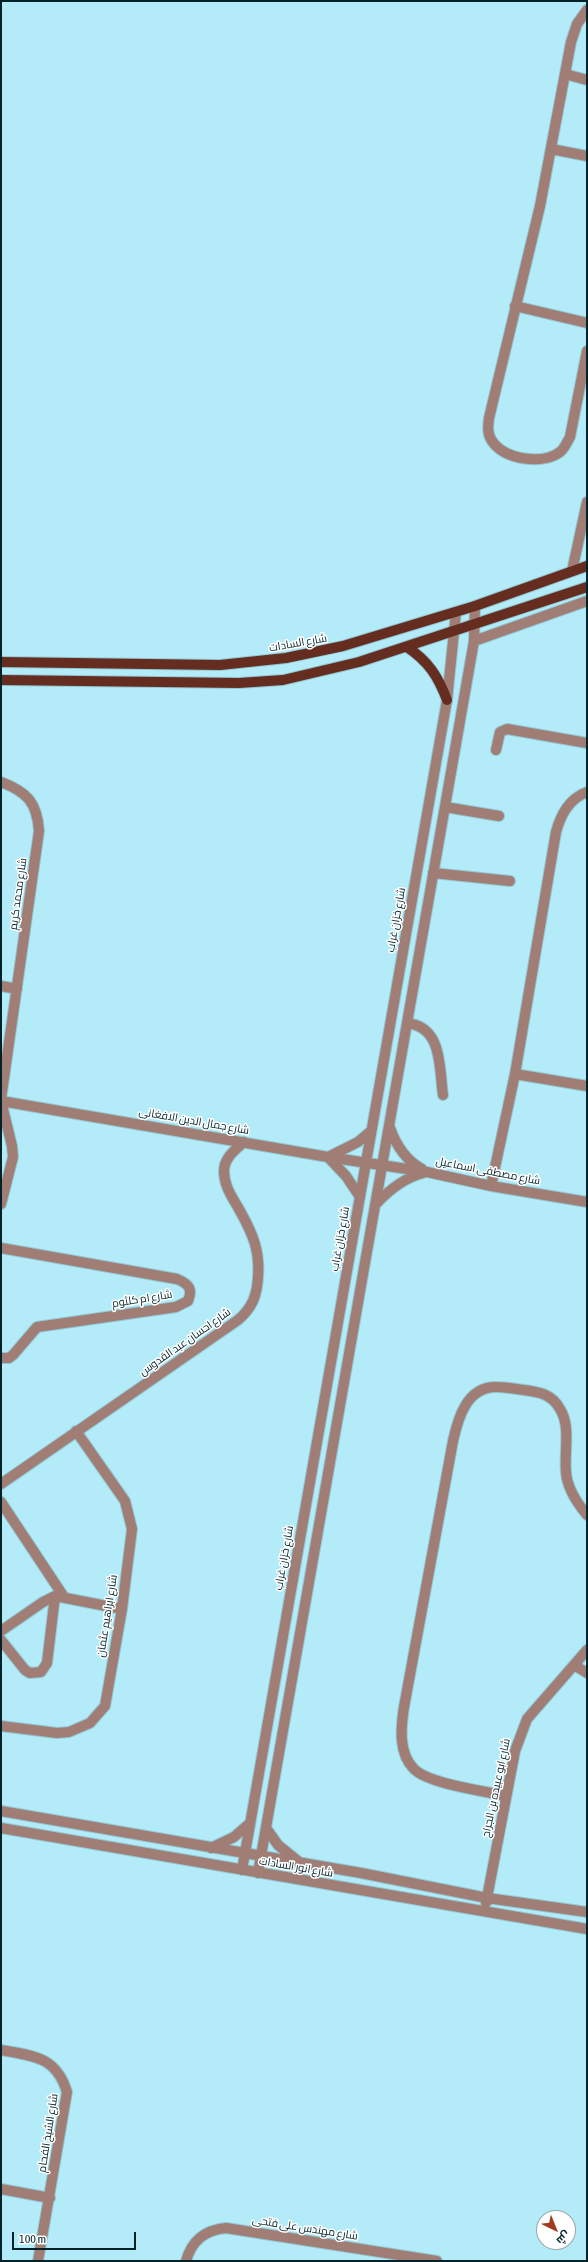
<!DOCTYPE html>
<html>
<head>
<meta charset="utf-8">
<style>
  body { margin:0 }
  #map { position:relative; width:588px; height:2262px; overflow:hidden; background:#b3ebf9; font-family:"Asap Condensed",Cairo,sans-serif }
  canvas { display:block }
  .frame { position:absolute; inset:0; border:2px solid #012229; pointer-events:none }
  .north { position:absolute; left:536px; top:2210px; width:40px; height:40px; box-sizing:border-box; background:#fff; border:1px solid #99a7a9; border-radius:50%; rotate:137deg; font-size:11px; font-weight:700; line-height:16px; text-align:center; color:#012229 }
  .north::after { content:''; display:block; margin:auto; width:14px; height:18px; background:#a23a20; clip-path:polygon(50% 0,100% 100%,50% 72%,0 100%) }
  .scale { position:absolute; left:12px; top:2232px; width:124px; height:18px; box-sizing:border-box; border:2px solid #012229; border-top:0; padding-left:5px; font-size:12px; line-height:14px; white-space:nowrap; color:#012229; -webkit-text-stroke:3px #fff; paint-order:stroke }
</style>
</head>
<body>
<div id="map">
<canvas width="588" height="2262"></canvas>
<div class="frame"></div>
<div class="north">ش</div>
<div class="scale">100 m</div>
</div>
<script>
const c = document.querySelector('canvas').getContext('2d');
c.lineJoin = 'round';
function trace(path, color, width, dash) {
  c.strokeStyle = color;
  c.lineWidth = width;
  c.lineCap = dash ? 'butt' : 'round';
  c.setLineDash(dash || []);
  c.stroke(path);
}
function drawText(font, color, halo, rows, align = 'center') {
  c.font = font + ' "Asap Condensed",Cairo,sans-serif';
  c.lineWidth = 3;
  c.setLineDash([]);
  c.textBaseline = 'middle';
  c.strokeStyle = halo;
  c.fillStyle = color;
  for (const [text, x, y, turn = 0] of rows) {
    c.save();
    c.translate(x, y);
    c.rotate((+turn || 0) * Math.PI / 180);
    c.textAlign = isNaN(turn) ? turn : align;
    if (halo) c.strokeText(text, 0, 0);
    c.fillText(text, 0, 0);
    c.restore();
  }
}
const minor = new Path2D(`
  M587 10 577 24 571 42 540 206 489 418C488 426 487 434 492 441 505 460 543 465 560 452 565 448 567 442 570 437L587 351
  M565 74 587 80
  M551 149 587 156
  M515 306 587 323
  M572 571 587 502
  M474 641 587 601
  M496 750 500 732 507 729 587 743
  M1 782C27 792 37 802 39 831L1 1099
  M445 807 499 816
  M433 873 510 881
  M1 986 17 989
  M407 1023C443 1027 439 1068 443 1095
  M515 1074 587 1086
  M1 1101 328 1157 427 1172 491 1186 587 1202
  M1 1101 12 1146 13 1157 1 1204
  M390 1128C396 1145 405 1160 422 1169
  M491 1186 515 1074 556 832C561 814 569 799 587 792
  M360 1197 346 1176 328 1157 358 1142 371 1131
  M376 1204C389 1190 404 1178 423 1173
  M1 1248 177 1279C189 1284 193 1289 188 1301L176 1307 37 1327 13 1355 9 1358H1
  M1 1484 238 1320C252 1308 257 1296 258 1277 260 1251 253 1234 240 1211 233 1198 224 1187 224 1171 224 1158 235 1150 244 1142
  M1 1502 64 1597
  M1 1631 43 1602 55 1596 122 1609
  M1 1640 25 1670 30 1673 41 1672 47 1663 55 1596
  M574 1665 587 1673
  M1 1726 57 1733 69 1732 90 1723 105 1706 122 1609 132 1529 125 1501 76 1431
  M506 1796C485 1791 429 1784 414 1769 398 1753 401 1727 404 1707L453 1441C458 1418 467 1386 497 1387 506 1387 515 1389 524 1390 539 1392 552 1394 560 1409 571 1426 564 1452 566 1472 567 1488 577 1503 587 1515
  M1 1811 361 1873 487 1898 587 1912
  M1 1828 587 1929
  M266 1828 278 1845 299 1862
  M211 1848 234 1837 249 1824
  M242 1870 447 700 456 612
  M258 1873 474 641 475 606
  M486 1903 515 1751 527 1719 587 1650
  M1 2050C33 2056 56 2056 67 2092L38 2261
  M1 2189 50 2198
  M186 2261C192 2240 205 2230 226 2228L437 2261`);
const major = new Path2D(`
  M407 647C428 661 438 676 447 700
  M1 662 220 665 286 658 343 646 475 606 587 566
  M1 680 239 683 283 680 359 662 587 587`);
trace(minor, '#93c7d4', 12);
trace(major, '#93c7d4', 12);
trace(minor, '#a07e75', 10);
trace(major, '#652d1f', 10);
drawText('11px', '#012229', '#fff', [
  ["شارع السادات",298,643,-10],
  ["شارع محمد كريم",18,894,-82],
  ["شارع خزان غراب",396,920,-80],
  ["شارع جمال الدين الافغانى",194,1121,10],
  ["شارع مصطفى اسماعيل",488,1171,11],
  ["شارع خزان غراب",340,1239,-80],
  ["شارع ام كلثوم",142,1299,-9],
  ["شارع احسان عبد القدوس",185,1342,-35],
  ["شارع خزان غراب",284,1558,-80],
  ["شارع ابراهيم عثمان",107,1616,-81],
  ["شارع ابو عبيده بن الجراح",496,1788,-78],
  ["شارع انور السادات",296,1867,10],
  ["شارع الشيخ الفحام",48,2133,-81],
  ["شارع مهندس على فتحى",305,2228,9]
]);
</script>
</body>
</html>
